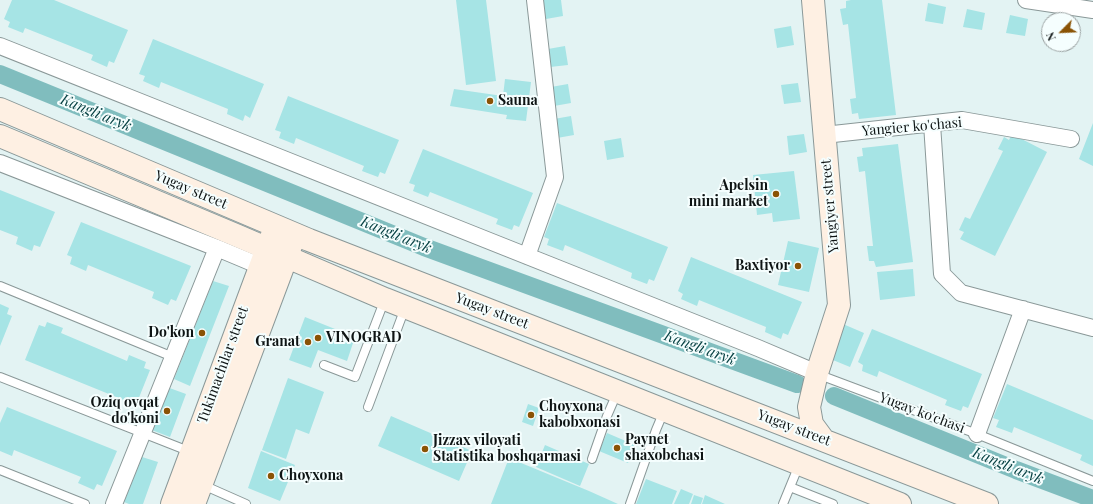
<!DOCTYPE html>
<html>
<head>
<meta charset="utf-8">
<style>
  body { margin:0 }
  #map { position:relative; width:1093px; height:504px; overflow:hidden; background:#e3f3f3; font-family:"Playfair Display",serif }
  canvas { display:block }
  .north { position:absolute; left:1041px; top:12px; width:40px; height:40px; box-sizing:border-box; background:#f5fefe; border:1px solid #99a0a0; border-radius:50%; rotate:246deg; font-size:11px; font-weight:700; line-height:16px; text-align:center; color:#0e1414 }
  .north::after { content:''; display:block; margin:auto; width:14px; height:18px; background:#8a5305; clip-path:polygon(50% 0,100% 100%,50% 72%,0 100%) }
</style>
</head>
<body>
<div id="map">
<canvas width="1093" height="504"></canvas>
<div class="north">N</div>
</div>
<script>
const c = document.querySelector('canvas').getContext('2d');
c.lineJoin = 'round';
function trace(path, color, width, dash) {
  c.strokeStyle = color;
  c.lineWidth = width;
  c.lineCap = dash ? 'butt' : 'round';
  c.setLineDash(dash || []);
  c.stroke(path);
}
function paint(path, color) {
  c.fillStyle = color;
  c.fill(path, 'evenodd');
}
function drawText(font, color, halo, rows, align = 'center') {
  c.font = font + ' "Playfair Display",serif';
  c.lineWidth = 4;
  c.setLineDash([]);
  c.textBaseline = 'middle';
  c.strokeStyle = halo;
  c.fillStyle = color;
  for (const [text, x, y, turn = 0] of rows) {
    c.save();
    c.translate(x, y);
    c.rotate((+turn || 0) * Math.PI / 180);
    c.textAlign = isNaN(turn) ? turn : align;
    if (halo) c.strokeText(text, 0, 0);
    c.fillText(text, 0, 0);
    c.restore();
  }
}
trace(new Path2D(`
  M0 74 424 247 797 384
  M834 396 1016 470 1093 499`), '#80bdbe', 18);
paint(new Path2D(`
  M12 0H54L128 30 114 63 109 61 107 67 91 60 93 55 25 28 23 33 8 27 10 22 4 19Z
  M456 0H486L496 81 466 85Z
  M543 0H561L563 16 546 19Z
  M851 0H882L896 115 859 119 858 113 852 114 850 99 856 98 848 24 843 25 840 9 846 8V1Z
  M928 3 946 7 943 24 925 21Z
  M967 9 985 13 982 30 963 27Z
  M1010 15 1028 19 1025 36 1006 33Z
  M1047 21H1049V40L1043 38Z
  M791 26 794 45 777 48 774 29Z
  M153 39 264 84 250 118 245 115 243 121 227 114 228 109 161 82 159 88 143 81 145 76 139 74Z
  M565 46 568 65 550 67 548 49Z
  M505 79 531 82 526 121 506 119 507 115 450 106 454 89 503 96Z
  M798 83 801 102 784 104 781 85Z
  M568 84 571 103 554 106 551 87Z
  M288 96 399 140 385 174 380 172 378 177 362 171 364 166 296 138 294 144 279 138 281 132 275 130Z
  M571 116 574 135 557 138 554 119Z
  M1093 123V166L1079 159Z
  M804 134 807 152 789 155 787 136Z
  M1012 134 1047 152 995 256 960 239 964 232 959 230 965 217 970 219 1003 151 998 149 1004 137 1009 140Z
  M621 138 624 157 607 160 604 141Z
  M898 144 913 262 876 267 874 261H869L867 246H873L865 171 859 172 857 157 863 156 862 148Z
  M423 149 533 193 519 227 514 225 512 230 496 224 498 219 430 192 428 197 413 191 415 185 409 183Z
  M794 171 800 219 773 222 772 213 757 215 753 175Z
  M0 190 55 212 40 247 34 245 32 251 16 244 18 237 0 230Z
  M557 203 668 247 654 281 649 279 647 284 631 278 632 273 565 245 563 251 547 245 549 239 544 237Z
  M81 222 191 266 176 301 171 299 168 305 152 298 154 292 88 265 86 271 70 264 72 257 67 255Z
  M788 241 819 248 809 292 778 285Z
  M691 257 802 302 788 335 783 333 781 339 765 332 766 327 699 300 697 306 681 299 683 294 678 291Z
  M913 269 915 296 880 300 877 272Z
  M213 281 229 286 190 386 174 379Z
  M0 304 9 308 7 314 12 316 0 346Z
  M305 317 355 337 347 361 318 350 311 368 289 360Z
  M47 322 63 328 61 333 127 361 129 355 146 362 144 368 150 370 136 405 25 360 39 325 45 327Z
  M843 324 864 333 850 367 828 358Z
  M872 329 982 374 968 408 963 406 961 411 945 405 947 400 879 371 877 377 862 371 863 365 858 362Z
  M288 378 324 392 309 434 296 429 286 459 262 450Z
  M1007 384 1093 420V466L1080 460 1082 455 1014 427 1012 433 996 427 999 420 993 418Z
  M164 386 186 394 170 437 149 429Z
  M528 404 539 408 533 426 522 422Z
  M7 407 117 451 102 486 97 484 94 490 78 483 81 477 14 450 12 456 0 451V423Z
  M391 416 472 451 459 481 378 446Z
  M607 433 635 445 628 463 599 451Z
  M545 445 589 464 580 486 536 467Z
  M261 451 295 465 280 501 248 488Z
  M142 457 158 462 143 504H129L124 502Z
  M509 458 589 491 618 504H491Z
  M646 479 677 491 672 504H636Z
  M681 489 693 494 689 504H674Z
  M694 495 703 498 701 504H691Z
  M705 495 725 504H702Z`), '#a6e4e5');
const lane = new Path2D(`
  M0 286 173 357
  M324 365 355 377 385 299
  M817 374 977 434 1093 481
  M0 377 191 452
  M368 407 405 308
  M592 459 607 416 617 393
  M0 470 85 504
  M203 485 246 504
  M790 487 833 504
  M630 504 656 430 664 411
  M783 504 799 465`);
const street = new Path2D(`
  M1026 0 1093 10
  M0 46 758 348 817 373
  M932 124 942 274 961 293 1093 328
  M824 135 962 120 1071 139
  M0 163 217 248 260 266
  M527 256 555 177 535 0
  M977 434 1023 309
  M114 504 217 248`);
const secondary = new Path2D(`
  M813 0 839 305 817 373 809 407 812 424 823 439
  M0 109 309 240 987 504
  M0 136 238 236 385 299 900 504
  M172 504 272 235
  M194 504 292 243`);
trace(lane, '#8a9898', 10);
trace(street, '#8a9898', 18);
trace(secondary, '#8a9898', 24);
trace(lane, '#fff', 8);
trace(street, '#fff', 16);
trace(secondary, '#fef0e3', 22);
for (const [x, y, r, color] of [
  [490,101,4,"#8a5305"],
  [776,194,4,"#8a5305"],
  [798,266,4,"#8a5305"],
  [202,333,4,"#8a5305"],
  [318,338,4,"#8a5305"],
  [308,342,4,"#8a5305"],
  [167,411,4,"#8a5305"],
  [531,415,4,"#8a5305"],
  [617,448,4,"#8a5305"],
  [425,449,4,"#8a5305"],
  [271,476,4,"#8a5305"]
]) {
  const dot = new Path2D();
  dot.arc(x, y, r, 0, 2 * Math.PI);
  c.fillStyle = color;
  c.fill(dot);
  trace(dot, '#f5fefe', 1.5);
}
drawText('bold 14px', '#0e1414', '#f5fefe', [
  ["Sauna",498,101],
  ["Apelsin",768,186,"right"],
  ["mini market",768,202,"right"],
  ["Baxtiyor",790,266,"right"],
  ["Do'kon",194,333,"right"],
  ["VINOGRAD",326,338],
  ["Granat",300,342,"right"],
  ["Oziq ovqat",159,403,"right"],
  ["do'koni",159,419,"right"],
  ["Choyxona",539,407],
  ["kabobxonasi",539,423],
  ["Paynet",625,440],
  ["shaxobchasi",625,456],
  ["Jizzax viloyati",433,441],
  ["Statistika boshqarmasi",433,457],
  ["Choyxona",279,476]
], 'left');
drawText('14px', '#0e1414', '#f5fefe', [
  ["Yangier ko'chasi",912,127,-5],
  ["Yugay street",191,190,23],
  ["Yangiyer street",830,206,-95],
  ["Yugay street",492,311,21],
  ["Tukimachilar street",223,365,-70],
  ["Yugay ko'chasi",922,413,21],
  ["Yugay street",794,428,21]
]);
drawText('italic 15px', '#094345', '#f5fefe', [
  ["Kangli aryk",96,113,22],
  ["Kangli aryk",396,235,22],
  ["Kangli aryk",700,348,20],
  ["Kangli aryk",1008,466,22]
]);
</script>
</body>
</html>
